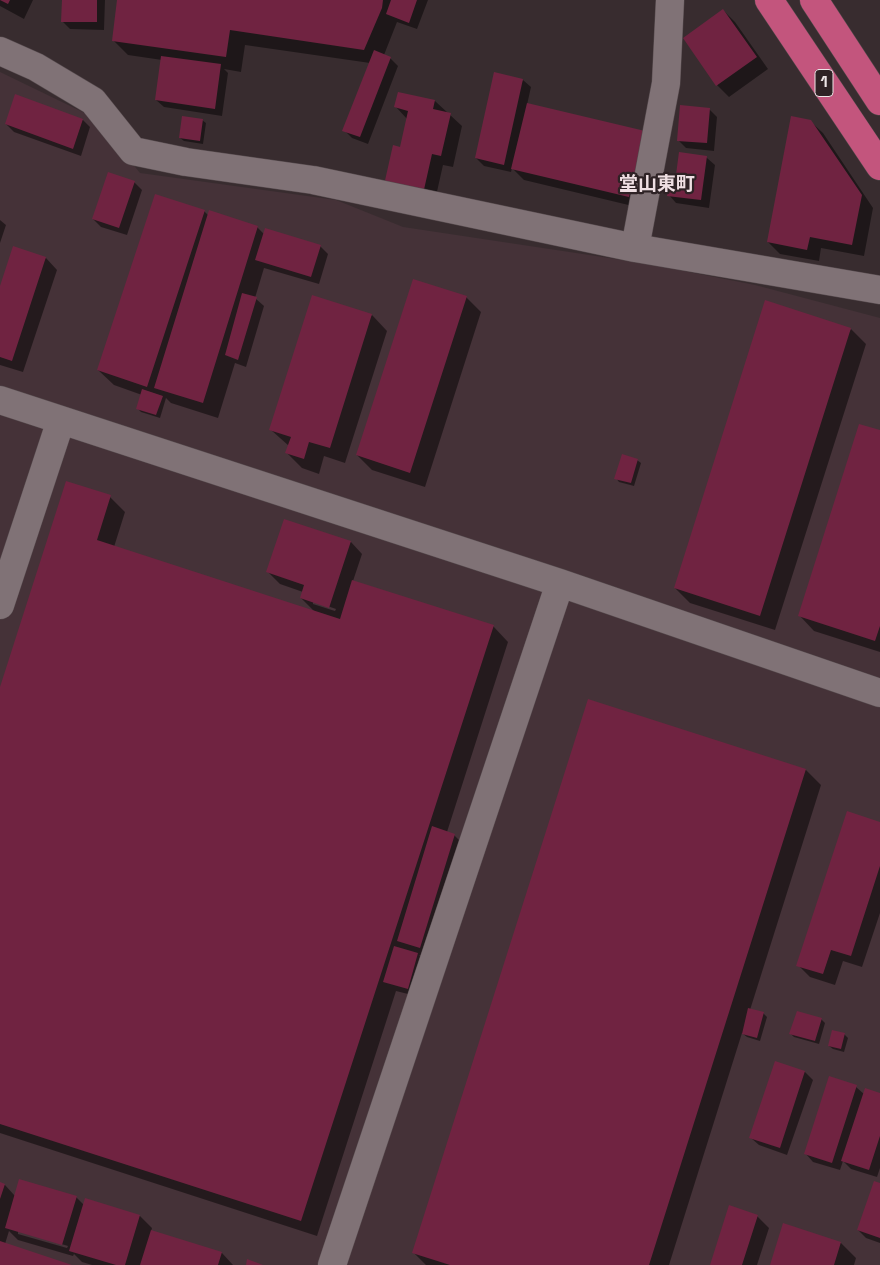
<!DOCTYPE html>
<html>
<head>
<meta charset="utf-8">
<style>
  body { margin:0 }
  canvas { display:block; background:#382c2f }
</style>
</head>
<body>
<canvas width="880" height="1265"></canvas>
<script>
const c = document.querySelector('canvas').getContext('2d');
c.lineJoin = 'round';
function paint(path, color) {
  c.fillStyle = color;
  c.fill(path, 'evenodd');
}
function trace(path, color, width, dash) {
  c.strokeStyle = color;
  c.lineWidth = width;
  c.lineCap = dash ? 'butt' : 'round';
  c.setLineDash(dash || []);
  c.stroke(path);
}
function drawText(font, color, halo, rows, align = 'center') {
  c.font = font + ' "Space Grotesk","Noto Sans JP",sans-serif';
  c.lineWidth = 4.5;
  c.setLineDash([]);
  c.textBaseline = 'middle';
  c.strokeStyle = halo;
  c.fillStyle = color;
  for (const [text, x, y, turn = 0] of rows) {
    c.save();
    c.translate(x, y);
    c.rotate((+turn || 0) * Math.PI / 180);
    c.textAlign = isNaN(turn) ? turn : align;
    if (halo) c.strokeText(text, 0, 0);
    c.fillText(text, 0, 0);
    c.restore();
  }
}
paint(new Path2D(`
  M0 72 95 118 140 173 336 200 403 227 649 264 755 285 880 318V1265H0Z`), '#453238');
paint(new Path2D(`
  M0 0H33L24 19 0 6Z
  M63 0H105L104 30 70 29 62 21Z
  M119 0H428L417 29 397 22 384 55 390 58 398 66 368 144 352 138 344 130 370 63 245 45 241 72 224 69 228 73 222 116 164 107 156 100 162 60 128 55 113 40Z
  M723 10 735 22 768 69 729 97 717 85Z
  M523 80 531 87 527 105 644 132 641 208 524 180 512 168 511 172 484 166 476 158Z
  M435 101 462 126 453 167 443 165 434 205 397 196 401 148 407 119 396 107Z
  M709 109 717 117 714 151 686 148 678 140Z
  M83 120 90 127 81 156 14 132 6 124Z
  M202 120 206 123 203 144 184 141 180 138Z
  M810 121 823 133 873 208 864 256 821 248 819 261 780 254 768 242Z
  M681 154 707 158 715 165 709 208 676 203 669 195 677 177Z
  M134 182 142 190 127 235 101 227 93 219Z
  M204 211 209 216 257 227 264 234 320 246 328 254 319 284 264 268 255 298 264 306 246 367 235 363 218 418 171 403 166 398 160 418 141 412 137 408 142 395 114 385 98 370Z
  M0 220 6 225 0 243Z
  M46 258 57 270 23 372 0 365V290Z
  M466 297 481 312 425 487 372 470 357 455Z
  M372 315 387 331 345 463 324 456 319 474 302 468 287 453 289 446 271 430Z
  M851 329 866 344 775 630 690 603 675 588Z
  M880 432V652L814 631 799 615Z
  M637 460 641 463 634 486 619 482 616 478Z
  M110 497 125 512 114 547 315 612 301 598 303 592 280 584 268 572 351 542 362 554 353 581 493 626 508 642 447 832 454 835 466 847 432 959 419 955 426 962 416 996 396 991 317 1236 0 1133V691ZM313 601 336 609 335 611 313 604Z
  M589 701 806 770 821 785 750 1010 763 1013 767 1017 760 1041 747 1037 742 1033 669 1265H426L414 1253Z
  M880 823V913L862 967 843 961 835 985 810 977 798 965Z
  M821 1019 825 1023 819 1044 794 1037 791 1034Z
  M844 1034 848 1038 844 1052 833 1049 829 1046Z
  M776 1063 805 1072 813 1080 787 1155 759 1145 751 1138Z
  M856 1087 864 1094 880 1095V1168L877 1177 851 1169 843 1161 840 1170 813 1162 806 1154Z
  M0 1184 5 1185 15 1196 76 1197 84 1205 86 1200 140 1216 152 1228 151 1232 222 1253 233 1265H92L82 1262 74 1254 73 1256 18 1240 9 1231 5 1244 69 1265H0ZM18 1231 68 1246 67 1248 18 1234Z
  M880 1184V1243L866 1238 858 1230Z
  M757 1216 769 1228 757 1265H711Z
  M784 1225 841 1243 856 1258 854 1265H771Z`), '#0007');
paint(new Path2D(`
  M0 0H10L8 4Z
  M62 0H97V22H61Z
  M117 0H383L382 8 364 50 230 30 226 57 112 41Z
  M391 0H417L409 23 386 14Z
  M723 9 757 57 716 86 683 38Z
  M374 50 391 57 360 137 342 131Z
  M161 56 221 64 215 109 155 100Z
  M494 72 523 79 504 165 475 158Z
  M398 92 435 100 433 109 451 113 441 156 432 154 423 194 384 185 393 145 400 147 408 111 394 107Z
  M15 94 83 119 73 149 5 124Z
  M527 103 645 131 629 197 511 169Z
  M680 105 710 108 707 143 677 141Z
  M182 116 203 119 200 141 179 138Z
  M791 116 811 120 862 195 852 245 810 237 807 250 767 242Z
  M679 152 707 156 701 200 667 196 670 175H676Z
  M108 172 135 181 119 228 92 219Z
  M155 194 205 210 147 387 97 370Z
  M209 210 258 226 203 403 154 388Z
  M265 228 321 245 311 277 255 260Z
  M13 246 46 257 12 361 0 357V286Z
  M413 279 467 296 410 473 356 455Z
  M242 293 257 297 238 360 225 355Z
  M312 295 372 314 330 448 309 442 304 459 285 453 291 437 269 430Z
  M765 300 851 328 760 616 674 588Z
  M142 389 163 396 156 415 136 409Z
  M859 424 880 430V626L875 641 798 616Z
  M622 454 638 459 631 483 614 479Z
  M66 481 111 495 97 540 340 619 352 580 494 625 301 1221 0 1124V687Z
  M284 519 351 541 329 608 300 598 304 585 266 572Z
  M588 699 806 769 649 1265H450L412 1253Z
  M847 811 880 822V866L851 956 831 950 823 974 796 966Z
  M432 826 455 834 420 948 397 941Z
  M394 946 418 953 408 989 383 982Z
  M748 1008 764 1012 757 1038 742 1034Z
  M797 1011 822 1018 815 1041 789 1034Z
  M832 1030 845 1033 841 1049 828 1046Z
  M775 1061 805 1071 780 1148 749 1138Z
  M829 1076 857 1085 832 1163 804 1154Z
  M865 1088 880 1093V1136L869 1170 841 1161Z
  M19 1179 77 1196 62 1245 5 1228Z
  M874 1181 880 1183V1238L857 1230Z
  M0 1182 5 1184 0 1199Z
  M85 1198 140 1215 125 1265H116L69 1251Z
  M729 1205 758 1215 742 1265H710Z
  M783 1223 841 1242 834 1265H770Z
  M151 1230 222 1252 218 1265H140Z
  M0 1241 72 1265H0Z
  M247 1259 263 1265H246Z`), '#702341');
const minor = new Path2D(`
  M0 51 36 67 93 101 133 151 186 162 313 180 635 248 880 290
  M635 248 666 83 670 0
  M0 400 560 583 880 693
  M0 605 61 420
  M332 1265 560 583`);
const highway = new Path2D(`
  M769 0 880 166
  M814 0 880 101`);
trace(minor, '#554a4d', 29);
trace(highway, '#554a4d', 29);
trace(minor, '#807276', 28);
trace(highway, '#c3557d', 28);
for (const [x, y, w] of [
  [824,83,18]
]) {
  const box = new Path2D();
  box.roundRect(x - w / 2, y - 13.5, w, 27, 4);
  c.fillStyle = '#2e2225';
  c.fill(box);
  trace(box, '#ede5e7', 1);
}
drawText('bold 16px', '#ede5e7', null, [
  ["1",824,83]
]);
drawText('bold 19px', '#efdfe3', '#2e2225', [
  ["堂山東町",657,185]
]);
</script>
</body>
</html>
